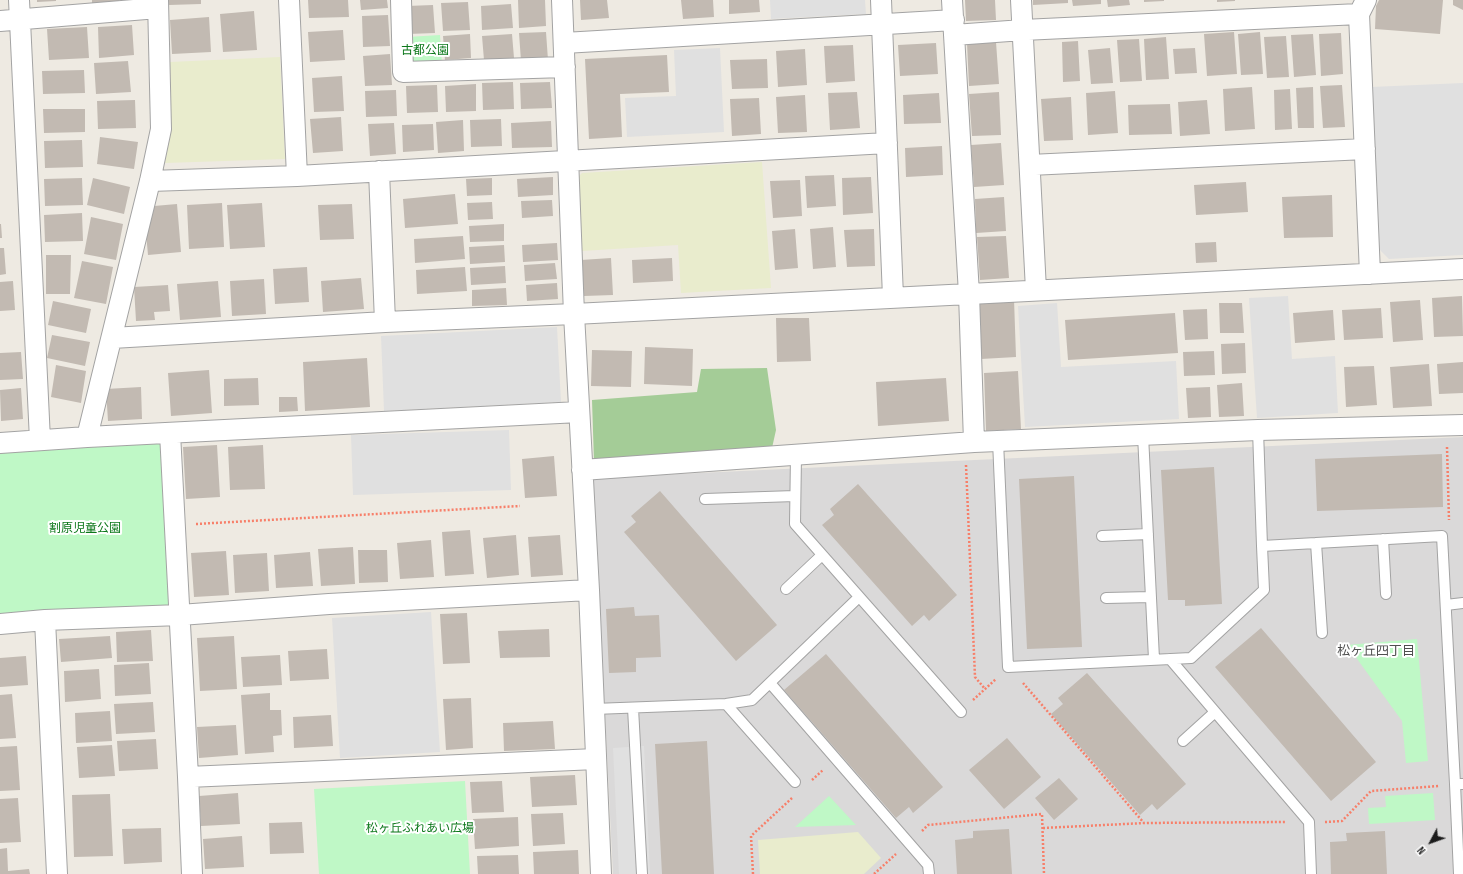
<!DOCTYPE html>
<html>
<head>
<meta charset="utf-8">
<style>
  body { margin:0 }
  #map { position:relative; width:1463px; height:874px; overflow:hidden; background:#eeeae2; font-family:"Sofia Sans Condensed",sans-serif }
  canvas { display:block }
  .north { position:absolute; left:1411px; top:822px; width:40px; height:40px; -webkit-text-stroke:3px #fff; paint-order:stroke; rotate:229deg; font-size:11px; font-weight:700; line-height:16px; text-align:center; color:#1c1c1c }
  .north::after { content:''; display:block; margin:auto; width:14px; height:18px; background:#1c1c1c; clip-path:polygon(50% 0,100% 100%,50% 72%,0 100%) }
</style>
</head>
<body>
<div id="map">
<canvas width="1463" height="874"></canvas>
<div class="north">N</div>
</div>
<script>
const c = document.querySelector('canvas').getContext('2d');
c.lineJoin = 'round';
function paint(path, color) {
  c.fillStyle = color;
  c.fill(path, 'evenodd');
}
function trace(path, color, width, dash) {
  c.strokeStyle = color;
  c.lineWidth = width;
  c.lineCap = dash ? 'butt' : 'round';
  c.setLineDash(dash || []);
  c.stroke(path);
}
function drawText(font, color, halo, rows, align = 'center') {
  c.font = font + ' "Sofia Sans Condensed","Noto Sans JP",sans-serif';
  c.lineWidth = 4;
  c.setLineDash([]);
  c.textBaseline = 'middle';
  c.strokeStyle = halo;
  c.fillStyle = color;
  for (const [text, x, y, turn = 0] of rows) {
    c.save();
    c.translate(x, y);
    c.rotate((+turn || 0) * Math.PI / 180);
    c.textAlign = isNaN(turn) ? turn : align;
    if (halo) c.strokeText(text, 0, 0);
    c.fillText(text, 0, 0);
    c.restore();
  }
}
paint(new Path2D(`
  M1463 437V874H613L593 478Z`), '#dad9d9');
paint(new Path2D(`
  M280 57 285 159 165 163 171 131 170 62Z
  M762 162 771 288 681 293 678 245 582 251 577 178 582 173Z
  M858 832 881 858 864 874H760L758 840Z`), '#e9eccd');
paint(new Path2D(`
  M767 368 776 430 772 448 594 462 592 400 697 392 701 369Z`), '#a4cc97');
paint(new Path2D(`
  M440 35 442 65 409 67 407 37Z
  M166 440 174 606 0 618V451Z
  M1417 639 1428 761 1406 763 1402 721 1347 645Z
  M465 781 470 874H319L314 789Z
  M1433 793 1435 820 1369 824 1368 808 1386 807 1385 796Z
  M829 796 856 825 795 827Z`), '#bff8c6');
paint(new Path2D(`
  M770 0H865L866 14 771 19Z
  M720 48 724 132 627 137 625 98 676 96 674 50Z
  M1463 83V255L1389 259 1377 247 1371 87Z
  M1288 296 1292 359 1335 356 1338 413 1257 418 1249 298Z
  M1057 303 1061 367 1176 361 1179 419 1025 427 1018 306Z
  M557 327 561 402 384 411 381 336Z
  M509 430 511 490 353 495 351 435Z
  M431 612 440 752 340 758 332 618Z
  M644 746 650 874H619L613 748Z`), '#e0e0e0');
paint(new Path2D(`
  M37 0H56V1L37 2Z
  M92 0H119V2L92 4Z
  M169 0H201V4L169 5Z
  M308 0H348L349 17 309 18Z
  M360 0H387L388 8 361 10Z
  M518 0H545L546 26 519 28Z
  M580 0H607L609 18 581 20Z
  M681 0H713L714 17 683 19Z
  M729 0H759L760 12 729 14Z
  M965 0H995L996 20 966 21Z
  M1033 0H1068V3L1033 5Z
  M1072 0H1101V4L1073 6Z
  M1107 0H1129L1130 5 1108 7Z
  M1144 0H1164V1L1144 2Z
  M1217 0H1235V1L1217 2Z
  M1379 0H1443L1440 34 1375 29 1376 6Z
  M1453 0H1463V10L1453 5Z
  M468 2 470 30 443 31 441 3Z
  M511 4 513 28 482 30 481 6Z
  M433 5 435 33 408 34 407 6Z
  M254 11 257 50 223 52 220 14Z
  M388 15 390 46 363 47 362 16Z
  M209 17 211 52 172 54 170 20Z
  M132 25 134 55 99 58 98 27Z
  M87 27 89 58 49 60 47 29Z
  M343 30 345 60 310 62 308 32Z
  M546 32 548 60 521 61 519 33Z
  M1234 32 1237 74 1207 76 1204 34Z
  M1260 32 1263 74 1241 75 1238 34Z
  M1341 33 1343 74 1321 76 1319 34Z
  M470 34 471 58 445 60 443 36Z
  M512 34 514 58 484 60 482 36Z
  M1313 34 1316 75 1294 77 1291 35Z
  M1286 36 1289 77 1267 78 1264 37Z
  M1166 37 1169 79 1146 80 1144 39Z
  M1139 39 1142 81 1120 82 1117 40Z
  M1078 41 1080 81 1063 82 1062 42Z
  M996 42 999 84 969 86 967 43Z
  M936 43 938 74 900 76 898 45Z
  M853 45 855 81 826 83 824 46Z
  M1110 48 1113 83 1091 84 1088 50Z
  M1195 48 1197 73 1175 74 1173 49Z
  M805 49 807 85 778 87 776 51Z
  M390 54 392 85 365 86 363 56Z
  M667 55 669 92 620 94 622 137 589 139 585 59Z
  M767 59 768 88 732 89 730 60Z
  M128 61 131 92 96 94 94 63Z
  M84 70 85 93 43 94 42 71Z
  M342 76 344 111 314 112 312 78Z
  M513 82 514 109 483 110 482 83Z
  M550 82 552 108 521 109 520 83Z
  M476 84V111L446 112 445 86Z
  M437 85 438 112 407 113 406 86Z
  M1342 85 1345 127 1323 128 1320 86Z
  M1252 87 1255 129 1225 131 1223 89Z
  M1313 87 1314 128H1298L1296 88Z
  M1290 89 1292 129 1275 130 1274 90Z
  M396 90 397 116 366 117 365 91Z
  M1115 91 1118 133 1088 135 1086 93Z
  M857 92 860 128 830 130 828 93Z
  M999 92 1001 135 972 136 969 94Z
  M939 93 941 123 904 124 903 95Z
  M805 95 807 132 778 133 776 97Z
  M1071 97 1073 140 1044 141 1041 99Z
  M759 98 761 134 732 136 730 99Z
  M135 100 136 128 98 129 97 101Z
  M1207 100 1210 134 1180 136 1178 102Z
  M1170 104 1172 134 1129 135 1128 105Z
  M43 109H85V132L44 133Z
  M341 117 343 151 313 153 310 119Z
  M501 119 502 146 471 147 470 120Z
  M463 120 464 151 438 153 436 122Z
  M551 121 552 147 512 148 511 123Z
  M394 123 396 154 370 156 368 124Z
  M433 124 434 150 403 152 402 125Z
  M100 137 138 142 134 169 97 164Z
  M82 140 83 167 45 168 44 141Z
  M1001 143 1004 185 974 187 971 145Z
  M942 146 943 175 906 177 905 148Z
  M834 175 836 206 807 208 805 176Z
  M553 177V195L518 197 517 179Z
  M871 177 873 213 843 215 842 178Z
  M82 178 83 205 45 206 44 179Z
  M93 178 130 187 124 214 87 205Z
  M492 178V195L467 196 466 179Z
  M800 180 802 216 773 218 770 181Z
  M1246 182 1248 212 1196 215 1194 185Z
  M455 194 458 224 405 228 403 199Z
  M1332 195 1333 237 1284 238 1282 197Z
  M1004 197 1006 231 976 233 975 199Z
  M552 200 553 216 522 218 521 201Z
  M492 202 493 219 468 220 467 203Z
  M222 203 224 247 189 249 187 205Z
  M262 203 265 247 230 249 227 205Z
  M177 204 181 252 148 255 146 233 154 206Z
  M352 204 354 239 320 240 318 205Z
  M82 213 83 241 45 242 44 215Z
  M91 217 123 224 116 260 84 254Z
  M0 224H1L2 238H0Z
  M504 224V241L470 242 469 226Z
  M833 227 836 267 813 269 810 229Z
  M795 229 798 268 775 270 772 231Z
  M874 229 875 266 847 267 844 230Z
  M463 236 465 259 415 263 414 239Z
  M1006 236 1009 278 980 280 977 237Z
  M1216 242 1217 262 1196 263 1195 243Z
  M557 243 558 260 523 262 522 245Z
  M504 245 505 262 470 264 469 247Z
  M0 248H4L6 274 0 275Z
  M46 255H71L70 294H46Z
  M611 258 613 295 584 296 581 260Z
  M672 258 673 281 633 283 632 260Z
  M82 261 113 267 106 304 74 298Z
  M555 263 557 279 525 281 524 265Z
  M505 266 506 283 471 285 470 268Z
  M307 267 309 302 275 304 273 269Z
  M465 267 467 291 417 294 416 270Z
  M361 278 364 309 323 312 321 281Z
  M264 279 266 314 232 316 230 281Z
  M13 281 15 310 0 311V282Z
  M218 281 221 317 180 320 177 284Z
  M557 283 558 299 527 301 526 285Z
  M168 285 170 311 154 312 155 320 136 321 134 287Z
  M506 288 507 305 472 306V290Z
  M1462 296 1463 336 1434 337 1432 298Z
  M1014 299 1016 357 981 359 979 301Z
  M1420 300 1423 340 1393 342 1390 302Z
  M53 301 91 309 86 333 48 325Z
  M1219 303H1242L1244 333H1220Z
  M1381 308 1383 338 1344 340 1342 310Z
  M1207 309 1208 339 1185 340 1183 310Z
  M1333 310 1335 340 1295 343 1293 313Z
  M1175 313 1178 353 1068 360 1065 320Z
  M776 318H809L811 361 777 362Z
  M52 335 90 342 85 366 47 358Z
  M1245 343 1246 373 1222 374 1221 344Z
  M645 347 693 349 692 386 644 384Z
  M592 350 632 351 631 387 591 386Z
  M1214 351 1215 375 1184 376 1183 352Z
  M21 352 23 379 0 380V353Z
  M367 358 370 407 305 411 303 362Z
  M1463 362V393L1439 394 1437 364Z
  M1429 364 1432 406 1393 408 1390 367Z
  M56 365 86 371 81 403 51 397Z
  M1374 366 1377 405 1346 407 1344 367Z
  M209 370 212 413 171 416 168 373Z
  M1018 371 1021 429 986 431 984 373Z
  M258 378 259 405 224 406V379Z
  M946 378 949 421 878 426 876 382Z
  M1242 383 1244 416 1219 417 1217 385Z
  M141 387 142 419 108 421 106 389Z
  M1210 387 1211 417 1188 418 1186 388Z
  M21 388 23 419 1 421 0 390Z
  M279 397H297L298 411 279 412Z
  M217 445 220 497 186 499 183 447Z
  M263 445 265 489 230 490 228 447Z
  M1442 454 1443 507 1317 511 1315 459Z
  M554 456 557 496 525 498 522 459Z
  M1214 467 1222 604 1185 606V600H1168L1161 470Z
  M1074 476 1082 647 1027 649 1019 479Z
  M858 484 957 595 929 621 924 615 912 626 822 525 834 515 830 509Z
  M660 491 777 625 736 661 624 532 636 522 631 516Z
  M470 530 474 574 445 576 442 532Z
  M516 535 519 575 487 578 483 538Z
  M560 535 563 575 531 577 528 537Z
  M431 540 434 577 400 579 397 543Z
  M353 547 355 584 321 586 318 549Z
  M358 550H387L388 582 359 583Z
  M226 551 229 595 194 597 191 553Z
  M310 552 313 586 276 588 274 555Z
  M267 553 269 591 235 593 233 555Z
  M634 607 635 616 659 615 661 657 636 658V672L609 673 606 609Z
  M467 613 470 663 443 664 440 614Z
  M1261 628 1376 762 1331 801 1215 667Z
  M549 629 550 657 500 658 498 631Z
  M151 630 153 661 117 662 116 632Z
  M110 636 112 658 61 662 59 639Z
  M234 636 237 689 200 691 197 638Z
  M327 649 329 679 290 681 288 651Z
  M826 654 943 787 913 813 909 807 896 818 784 690Z
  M280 655 282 685 243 687 241 657Z
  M26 656 28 685 0 687V658Z
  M149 663 151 694 115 696 114 665Z
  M99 669 101 699 65 702 64 671Z
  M1087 673 1186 784 1157 810 1152 804 1140 815 1051 714 1063 704 1058 698Z
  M270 693V710H281L282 735 273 736 274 752 245 754 241 695Z
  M12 694 16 738 0 739V695Z
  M471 698 473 748 446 750 443 699Z
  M153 702 155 732 116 734 114 704Z
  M110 711 112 741 76 743 75 713Z
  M331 715 333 746 294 748 293 717Z
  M553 721 555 749 504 751 503 723Z
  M236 725 238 755 199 758 197 727Z
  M1007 738 1041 777 1004 809 969 770Z
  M156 739 158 769 119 771 117 741Z
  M707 741 714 874H662L655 744Z
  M112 745 115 776 79 778 77 747Z
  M17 746 20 790 0 791V747Z
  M575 775 577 805 532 807 530 777Z
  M1059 778 1078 799 1054 820 1035 798Z
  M502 781 504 812 472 813 470 782Z
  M238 793 240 824 201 826 199 796Z
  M110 794 113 856 74 857 72 795Z
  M18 798 21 842 0 843V799Z
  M563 813 565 844 533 846 531 814Z
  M518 817 519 846 475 849 473 819Z
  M302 822 304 853 270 854 269 823Z
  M161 828 162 862 124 864 122 829Z
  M1009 829 1012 874H957L955 840 973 838V831Z
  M1385 831 1387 874H1331L1330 842 1347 841 1346 833Z
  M242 836 244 867 205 869 203 839Z
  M7 848 8 871 29 869 30 874H0V849Z
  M578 850 579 874H534L533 852Z
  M518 855 519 874H478L477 856Z`), '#c2bab2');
const lane = new Path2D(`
  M1258 430 1262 546 1442 536 1455 784H1463
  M1143 435 1154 659
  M998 441 1008 667 1191 658 1264 590 1262 546
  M796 455 795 524 961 712
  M705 499 795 496
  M1102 536 1148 534
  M1383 539 1386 594
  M1316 543 1322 633
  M786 589 822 555
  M1106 598 1151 597
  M1446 605 1463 603
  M1170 659 1309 822 1311 874
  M770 683 928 865 929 874
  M726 704 795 782
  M633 708 642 874
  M594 709 726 704 752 700 859 597
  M1183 741 1215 712
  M1455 784 1459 874`);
const street = new Path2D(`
  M19 0 40 440
  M289 0 297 176
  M401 0 403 72 565 67
  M562 0 574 314 589 590 601 874
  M881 0 893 297
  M952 0 969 294 974 442
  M1021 0 1036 290
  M1366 0 1359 14 1370 274
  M0 21 158 8
  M954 35 1023 30 1359 14
  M564 43 954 20
  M1030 165 1365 149
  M379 171 385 322
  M150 181 297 176 887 143
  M112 338 385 322 574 314 1463 269
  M170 433 188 777 192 874
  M87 437 150 181 161 129 158 0
  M0 443 87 437 579 412
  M582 470 974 442 1258 430 1463 425
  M45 620 57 874
  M0 624 45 620 180 615 329 604 589 590
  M188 777 596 759`);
trace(lane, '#a3a3a3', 12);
trace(street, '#a3a3a3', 22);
trace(new Path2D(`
  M1447 447 1449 520
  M966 465 975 677 985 689
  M196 524 520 506
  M1023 683 1144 823
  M973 700 996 679
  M812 780 823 770
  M1325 822 1342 821 1371 791 1439 786
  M1043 828 1145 823 1286 822
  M922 831 928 825 1042 814 1044 874
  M753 874 751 836 792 798
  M874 874 896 854`), '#f77f69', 2.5, [2, 2]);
trace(lane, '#fff', 10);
trace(street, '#fff', 20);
drawText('12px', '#0d781b', '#fff', [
  ["古都公園",425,51],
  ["割原児童公園",85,529],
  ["松ヶ丘ふれあい広場",420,829]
]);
drawText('13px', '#4f4f4f', '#fff', [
  ["松ヶ丘四丁目",1376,652]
]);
</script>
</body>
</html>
